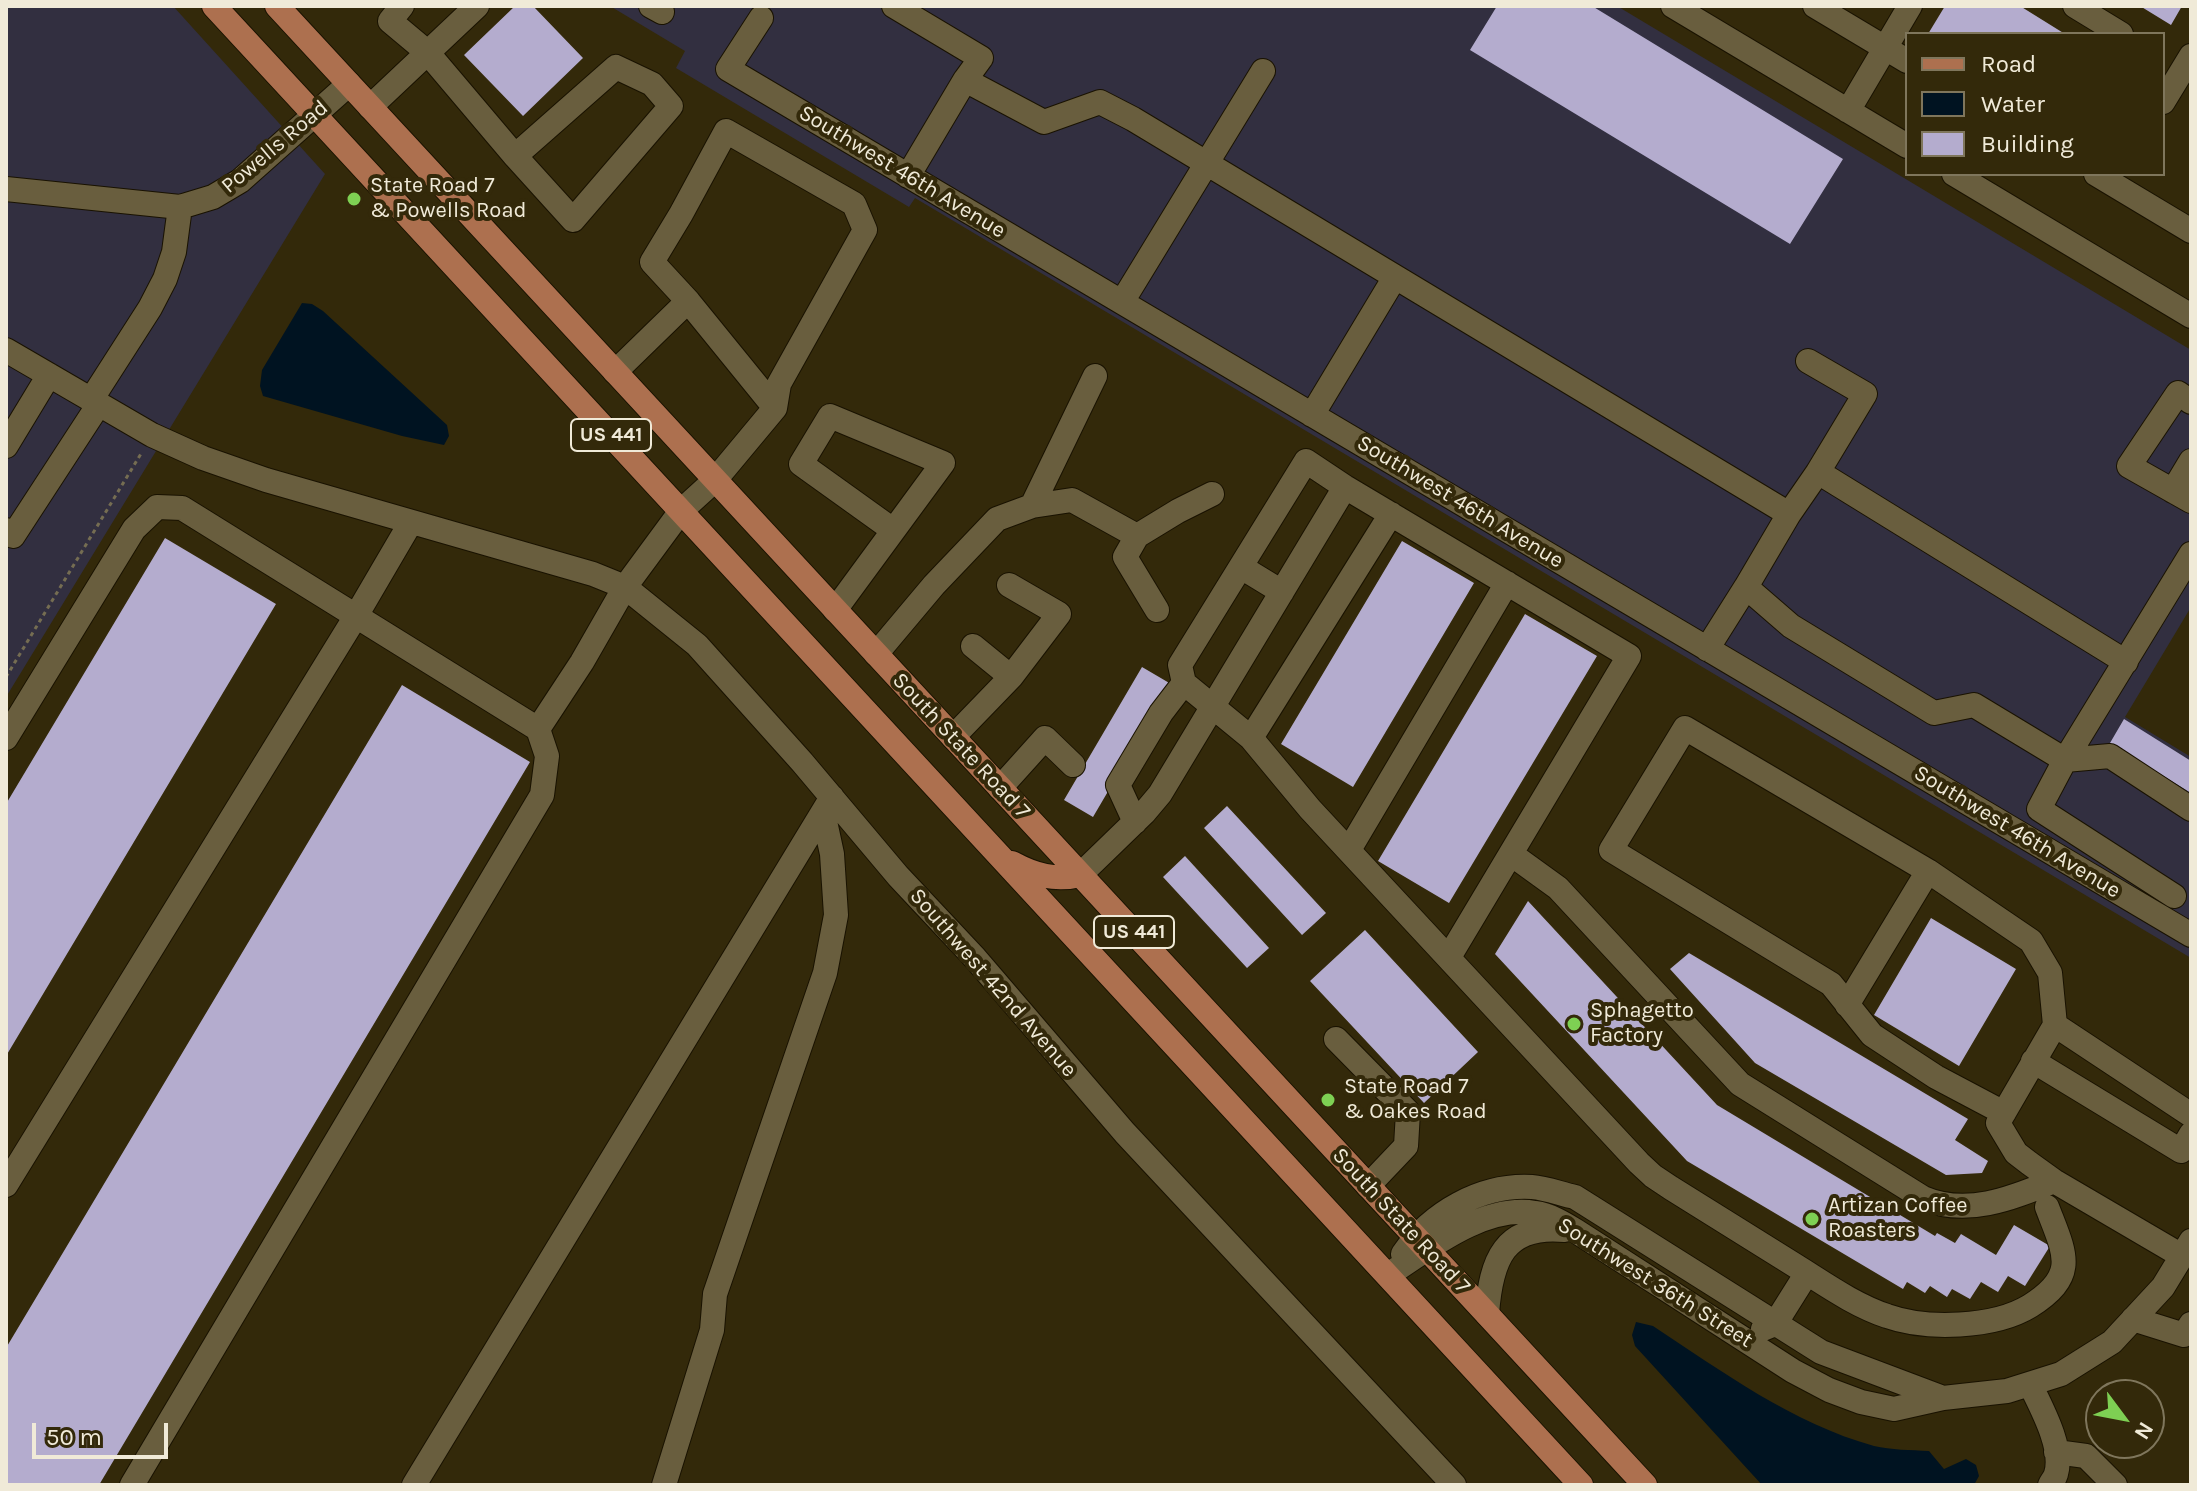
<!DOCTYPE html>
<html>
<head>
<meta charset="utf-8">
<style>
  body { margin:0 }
  #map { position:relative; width:2197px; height:1491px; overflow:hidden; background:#33290a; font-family:Karla,sans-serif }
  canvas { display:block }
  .frame { position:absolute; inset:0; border:8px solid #f0ead8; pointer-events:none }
  .legend { position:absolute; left:1905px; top:32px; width:260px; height:144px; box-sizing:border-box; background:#33290a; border:2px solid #7f765c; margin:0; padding:10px 14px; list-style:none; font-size:24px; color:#f0ead8 }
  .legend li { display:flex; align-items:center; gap:16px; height:40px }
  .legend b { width:40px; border:2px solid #7f765c }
  .north { position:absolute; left:2085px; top:1379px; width:80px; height:80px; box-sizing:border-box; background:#33290a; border:2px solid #7f765c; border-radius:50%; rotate:122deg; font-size:22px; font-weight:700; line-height:32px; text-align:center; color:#f0ead8 }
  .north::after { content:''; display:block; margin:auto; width:28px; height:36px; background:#7ed053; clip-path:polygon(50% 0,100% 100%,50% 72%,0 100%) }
  .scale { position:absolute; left:32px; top:1423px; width:136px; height:36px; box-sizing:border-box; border:4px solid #f0ead8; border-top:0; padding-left:10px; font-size:24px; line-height:28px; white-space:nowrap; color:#f0ead8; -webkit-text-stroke:6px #33290a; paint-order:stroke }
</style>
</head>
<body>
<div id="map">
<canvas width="2197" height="1491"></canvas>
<div class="frame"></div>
<ul class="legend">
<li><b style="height:10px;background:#ad704f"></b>Road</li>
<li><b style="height:22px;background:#001321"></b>Water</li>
<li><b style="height:22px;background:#b4acce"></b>Building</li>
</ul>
<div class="north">N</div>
<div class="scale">50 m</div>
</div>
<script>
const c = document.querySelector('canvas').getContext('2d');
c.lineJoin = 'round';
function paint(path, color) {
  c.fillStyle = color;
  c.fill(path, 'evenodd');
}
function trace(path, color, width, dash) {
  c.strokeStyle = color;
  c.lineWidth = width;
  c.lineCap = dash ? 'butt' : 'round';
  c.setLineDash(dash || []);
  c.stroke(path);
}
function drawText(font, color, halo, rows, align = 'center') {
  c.font = font + ' Karla,sans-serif';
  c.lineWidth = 8;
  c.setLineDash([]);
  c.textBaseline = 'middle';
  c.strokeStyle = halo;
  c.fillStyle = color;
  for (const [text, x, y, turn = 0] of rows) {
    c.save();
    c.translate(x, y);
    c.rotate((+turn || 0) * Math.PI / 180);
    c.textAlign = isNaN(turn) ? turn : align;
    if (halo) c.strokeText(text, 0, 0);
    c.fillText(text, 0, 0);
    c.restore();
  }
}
paint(new Path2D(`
  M6 6H173L325 174 6 697Z
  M610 6H1617L2191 350V607L2125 717 2191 757V958L915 198 909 207 676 68 685 51Z`), '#322f40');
paint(new Path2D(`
  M302 303 312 304 323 311 447 425 449 436 444 445 402 436 263 396 260 386 262 370Z
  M1636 1322 1653 1326C1723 1372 1792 1423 1874 1446 1891 1450 1911 1450 1929 1451L1944 1469 1966 1459 1976 1465 1979 1476 1974 1485H1762L1635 1346 1632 1335Z`), '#001321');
paint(new Path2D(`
  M515 6H533L583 58 523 116 464 55Z
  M1497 6H1592L1843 159 1790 244 1470 50Z
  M1945 6H2020L2065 34H1928Z
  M2140 6H2182L2171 25Z
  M165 538 276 604 6 1056V804Z
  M1402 541 1474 583 1353 787 1281 744Z
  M1525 614 1597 656 1449 903 1378 861Z
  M1142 667 1171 684 1093 817 1064 800Z
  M402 685 530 762 99 1485H6V1348Z
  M2124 719 2191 761V793L2110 743Z
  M1227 806 1326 913 1302 935 1204 828Z
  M1185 856 1269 948 1247 968 1163 877Z
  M1528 901 1717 1105 1935 1236 1937 1233 1955 1243 1961 1234 1996 1255 2014 1225 2050 1246 2025 1286 2008 1276 1998 1292 1981 1282 1970 1299 1952 1289 1947 1297 1930 1286 1925 1293 1907 1282 1903 1289 1687 1161 1495 954Z
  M1931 918 2016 969 1959 1066 1874 1015Z
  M1365 930 1478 1052 1424 1103 1310 981Z
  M1689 953 1968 1119 1955 1140 1988 1161 1982 1173 1946 1175 1755 1063 1670 969Z`), '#b4acce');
const minor = new Path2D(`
  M402 6 390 21 427 52 515 156 573 220 671 106 652 84 616 67 515 156
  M651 6 662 12
  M894 6 981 58 965 80 1044 122 1100 102 1133 119 1789 514
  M1673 6 1907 146
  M1815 6 1907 61
  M2075 6 2121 34
  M761 18 728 69 2191 935
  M2163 102 2191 56
  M370 107 477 6
  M1848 111 1910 6
  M1954 174 2191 316
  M2096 174 2191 231
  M908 176 965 80
  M6 189 180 207 213 197 240 181 349 84
  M688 301 775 408 715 480 681 511 625 587 697 645 802 762 898 876 975 958 1125 1133 1454 1485
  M1122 302 1263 71
  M6 350 152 435 203 458 266 480 593 574 625 587 582 662 538 729 182 508 157 507 134 529 6 738
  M1808 361 1865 394 1818 472
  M615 372 688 301 652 262 681 214 726 131 854 204 865 230 779 384 775 408
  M91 400 150 308 165 279 174 252 180 207
  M2191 402 2178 393 2129 466 2191 501
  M1312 415 1395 277
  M6 446 49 375
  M2173 491 2191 461
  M1032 506 1095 376
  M6 530 13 536 99 404
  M1137 536 1125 557 1157 610
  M1241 567 1282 592
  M835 610 943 463 830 416 801 464 893 530
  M973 646 1011 677
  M1707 649 1746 587
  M876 654 934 585 997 519 1032 506 1072 500 1137 536 1178 511 1212 494
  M2126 662 1818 472 1789 514 1746 587 1791 626 1934 713 1974 705 2065 760 2110 756 2191 809
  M953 737 1011 677 1059 614 1009 585
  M1251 738 1391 514
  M1000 788 1045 738 1073 765
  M1135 822 1118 785 1161 713 1184 683
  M1349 850 1507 583
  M1511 854 1558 888 1740 1084 1923 1198C1967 1217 2012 1198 2054 1181
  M1080 875 1144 813 1160 794 1345 487
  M2174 896 2039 809 2065 760 2191 554
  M1449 957 1629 656 1345 487 1306 461 1180 665 1184 683 1251 738 1310 809 1639 1163 1653 1176 1671 1188C1713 1214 1754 1240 1796 1266 1825 1284 1854 1305 1887 1316 1926 1330 1994 1328 2030 1306 2079 1275 2065 1254 2047 1207
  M1847 1005 1928 871
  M1336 1039 1408 1112 1406 1146 1368 1186
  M2033 1061 2181 1151 2191 1134
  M2004 1113 1936 1077 1872 1035 1831 984 1611 850 1685 728 1928 871 2031 941 2050 973 2055 1025
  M6 1185 356 616 411 522
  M1403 1254C1431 1213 1481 1184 1532 1187 1546 1188 1561 1194 1575 1197L1821 1352 1943 1398
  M2182 1256 2054 1181 2029 1163 2016 1153 1998 1123 2055 1025 2191 1115
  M1388 1275C1428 1249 1484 1204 1535 1213 1550 1215 1563 1223 1576 1231L1793 1371 1829 1390 1861 1402 1894 1409 1943 1398 2007 1391 2061 1374 2112 1342 2163 1287 2191 1241
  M1487 1314C1491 1260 1504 1224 1565 1230
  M2133 1319 2184 1335 2191 1324
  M1763 1329 1775 1324 1807 1273
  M2030 1384C2041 1407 2064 1448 2056 1474 2055 1478 2052 1481 2050 1485
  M2056 1452 2086 1456 2115 1485
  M132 1485 542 795 547 756 538 729
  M414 1485 832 797
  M664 1485 712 1330 715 1294 825 973 836 915 832 854 823 812`);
const major = new Path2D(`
  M214 6 1581 1485
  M277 6 1645 1485
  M1012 863C1034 875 1055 881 1080 875`);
trace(minor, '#191200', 26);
trace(major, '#191200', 26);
trace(new Path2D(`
  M6 677 142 452`), '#756d52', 3, [4, 4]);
trace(minor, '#695e3e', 24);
trace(major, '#ad704f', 24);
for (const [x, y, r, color] of [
  [354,199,8,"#7ed053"],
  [1574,1024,8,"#7ed053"],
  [1328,1100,8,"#7ed053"],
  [1812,1219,8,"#7ed053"]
]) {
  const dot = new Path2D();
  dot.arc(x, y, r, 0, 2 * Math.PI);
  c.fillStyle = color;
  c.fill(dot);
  trace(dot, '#33290a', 3);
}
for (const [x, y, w] of [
  [611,435,80],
  [1134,932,80]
]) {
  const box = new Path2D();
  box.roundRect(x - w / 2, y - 16, w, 32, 6);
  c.fillStyle = '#33290a';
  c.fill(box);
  trace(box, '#f0ead8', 2);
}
drawText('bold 20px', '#f0ead8', null, [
  ["US 441",611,435],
  ["US 441",1134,932]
]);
drawText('22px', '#f0ead8', '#33290a', [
  ["Powells Road",275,147,-40],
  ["Southwest 46th Avenue",902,172,31],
  ["Southwest 46th Avenue",1460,502,31],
  ["South State Road 7",961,746,47],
  ["Southwest 46th Avenue",2017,832,31],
  ["Southwest 42nd Avenue",993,983,49],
  ["South State Road 7",1401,1221,47],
  ["Southwest 36th Street",1655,1283,32]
]);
drawText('22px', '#f0ead8', '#33290a', [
  ["State Road 7",370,186],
  ["& Powells Road",370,211],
  ["Sphagetto",1590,1011],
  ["Factory",1590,1036],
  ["State Road 7",1344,1087],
  ["& Oakes Road",1344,1112],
  ["Artizan Coffee",1828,1206],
  ["Roasters",1828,1231]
], 'left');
</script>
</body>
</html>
